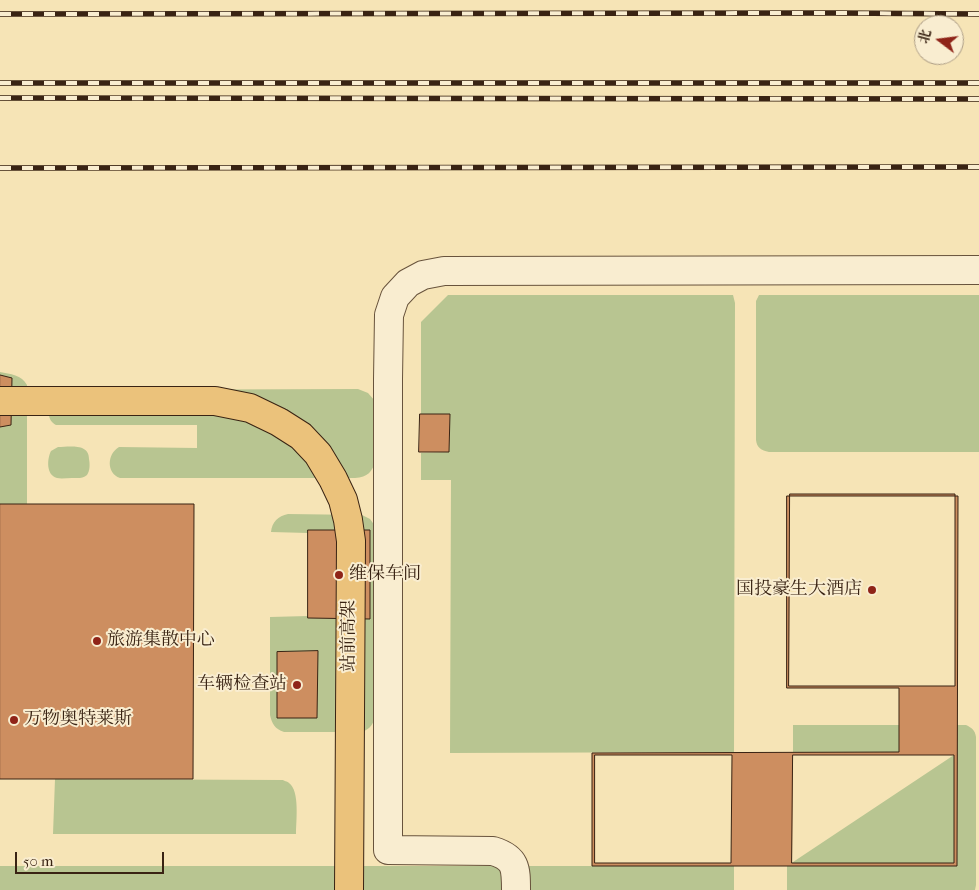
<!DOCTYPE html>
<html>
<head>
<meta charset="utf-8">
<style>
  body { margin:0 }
  #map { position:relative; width:979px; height:890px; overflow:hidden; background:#f6e4b6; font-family:"IM FELL French Canon","Noto Serif SC",serif }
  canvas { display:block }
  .north { position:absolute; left:914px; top:15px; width:50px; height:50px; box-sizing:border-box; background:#f9edd0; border:1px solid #ac9c84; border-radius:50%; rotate:285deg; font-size:14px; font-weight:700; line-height:20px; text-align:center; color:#392313 }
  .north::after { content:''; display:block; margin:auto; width:18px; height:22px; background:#8f2418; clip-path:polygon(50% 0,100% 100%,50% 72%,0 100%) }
  .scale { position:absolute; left:15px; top:852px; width:149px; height:22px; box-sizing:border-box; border:2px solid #392313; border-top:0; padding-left:6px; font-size:15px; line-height:18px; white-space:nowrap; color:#392313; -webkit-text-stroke:4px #f9edd0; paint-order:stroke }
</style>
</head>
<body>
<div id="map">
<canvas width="979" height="890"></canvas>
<div class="north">北</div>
<div class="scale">50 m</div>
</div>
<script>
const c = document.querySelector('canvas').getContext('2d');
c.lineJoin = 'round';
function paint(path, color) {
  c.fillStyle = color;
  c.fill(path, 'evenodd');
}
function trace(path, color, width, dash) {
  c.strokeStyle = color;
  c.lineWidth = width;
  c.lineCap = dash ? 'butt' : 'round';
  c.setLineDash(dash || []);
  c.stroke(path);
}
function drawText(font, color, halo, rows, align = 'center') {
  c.font = font + ' "IM FELL French Canon","Noto Serif SC",serif';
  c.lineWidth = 4;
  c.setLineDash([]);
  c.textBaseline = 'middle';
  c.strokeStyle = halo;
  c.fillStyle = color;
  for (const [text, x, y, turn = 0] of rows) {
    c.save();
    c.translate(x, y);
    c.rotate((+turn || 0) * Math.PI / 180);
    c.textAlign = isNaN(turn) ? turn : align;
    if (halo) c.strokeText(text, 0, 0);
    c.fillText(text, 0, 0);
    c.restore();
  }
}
paint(new Path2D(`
  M448 295H733L735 303 734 752 450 753 451 480H421V453L449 452 450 414H421V322Z
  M759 295H979V452H769C761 450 757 448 756 440V301Z
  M0 372C10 374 22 375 27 385V504H0Z
  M358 389 368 393 375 401 376 460C372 472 368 477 355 478H120C106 473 107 454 119 447L197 448V425H56C46 420 49 409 49 399L60 390Z
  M58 447C69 447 89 443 89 459 90 464 90 471 87 475 83 479 77 478 72 478 67 478 61 479 57 478 46 475 47 459 51 451Z
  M288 514 362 515 370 519 375 526V715C374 724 370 729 362 732H284C275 729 272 724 270 715V617L308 616V533L271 532C272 522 278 516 288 514Z
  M793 725H966C972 728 975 730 976 737V885L975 890H787V866L957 753 793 752Z
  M55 779 282 780C283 780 288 782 289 783 300 791 296 821 296 834H53Z
  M0 866H500L506 890H0Z
  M527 866H734V890H525Z`), '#b8c591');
const building = new Path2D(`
  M0 375 12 378 11 425 0 427Z
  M420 414H450L449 452H419Z
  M790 494H955V686H789Z
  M787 496H958L957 866H592V753L899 752V688H787Z
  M0 504H194L193 779H0Z
  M308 530H370V619L308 618Z
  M318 651 317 718H277V652Z
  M595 755H732L731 863H595Z
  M793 755H954V863H792Z`);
paint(building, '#cd8e60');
trace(building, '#392313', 1);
const minor = new Path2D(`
  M516 890C516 868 516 858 493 851L388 850V379L389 315 395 297 408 283 423 275 444 271 979 270`);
const major = new Path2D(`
  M0 401H215L250 408 279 422 301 436 318 454 333 479 343 500 348 520 351 541 349 890`);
trace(minor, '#68533c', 30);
trace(major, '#392313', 30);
trace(minor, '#f9edd0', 28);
trace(major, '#ebc27b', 28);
const rail = new Path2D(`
  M0 14 836 13 979 14
  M0 83H979
  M0 98 979 99
  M0 168 979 167`);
trace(rail, '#392313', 5.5);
trace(rail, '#f9edd0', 4, [11]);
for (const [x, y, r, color] of [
  [339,575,5,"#8f2418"],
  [872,590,5,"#8f2418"],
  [97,641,5,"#8f2418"],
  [297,685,5,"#8f2418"],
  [14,720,5,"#8f2418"]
]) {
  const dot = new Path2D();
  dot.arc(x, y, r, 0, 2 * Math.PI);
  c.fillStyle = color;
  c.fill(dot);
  trace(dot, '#f9edd0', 2);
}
drawText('18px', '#392313', '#f9edd0', [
  ["维保车间",349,575],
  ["国投豪生大酒店",862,590,"right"],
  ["旅游集散中心",107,641],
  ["车辆检查站",287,685,"right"],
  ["万物奥特莱斯",24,720]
], 'left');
drawText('18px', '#392313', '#f9edd0', [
  ["站前高架",350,636,-90]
]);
</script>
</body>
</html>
